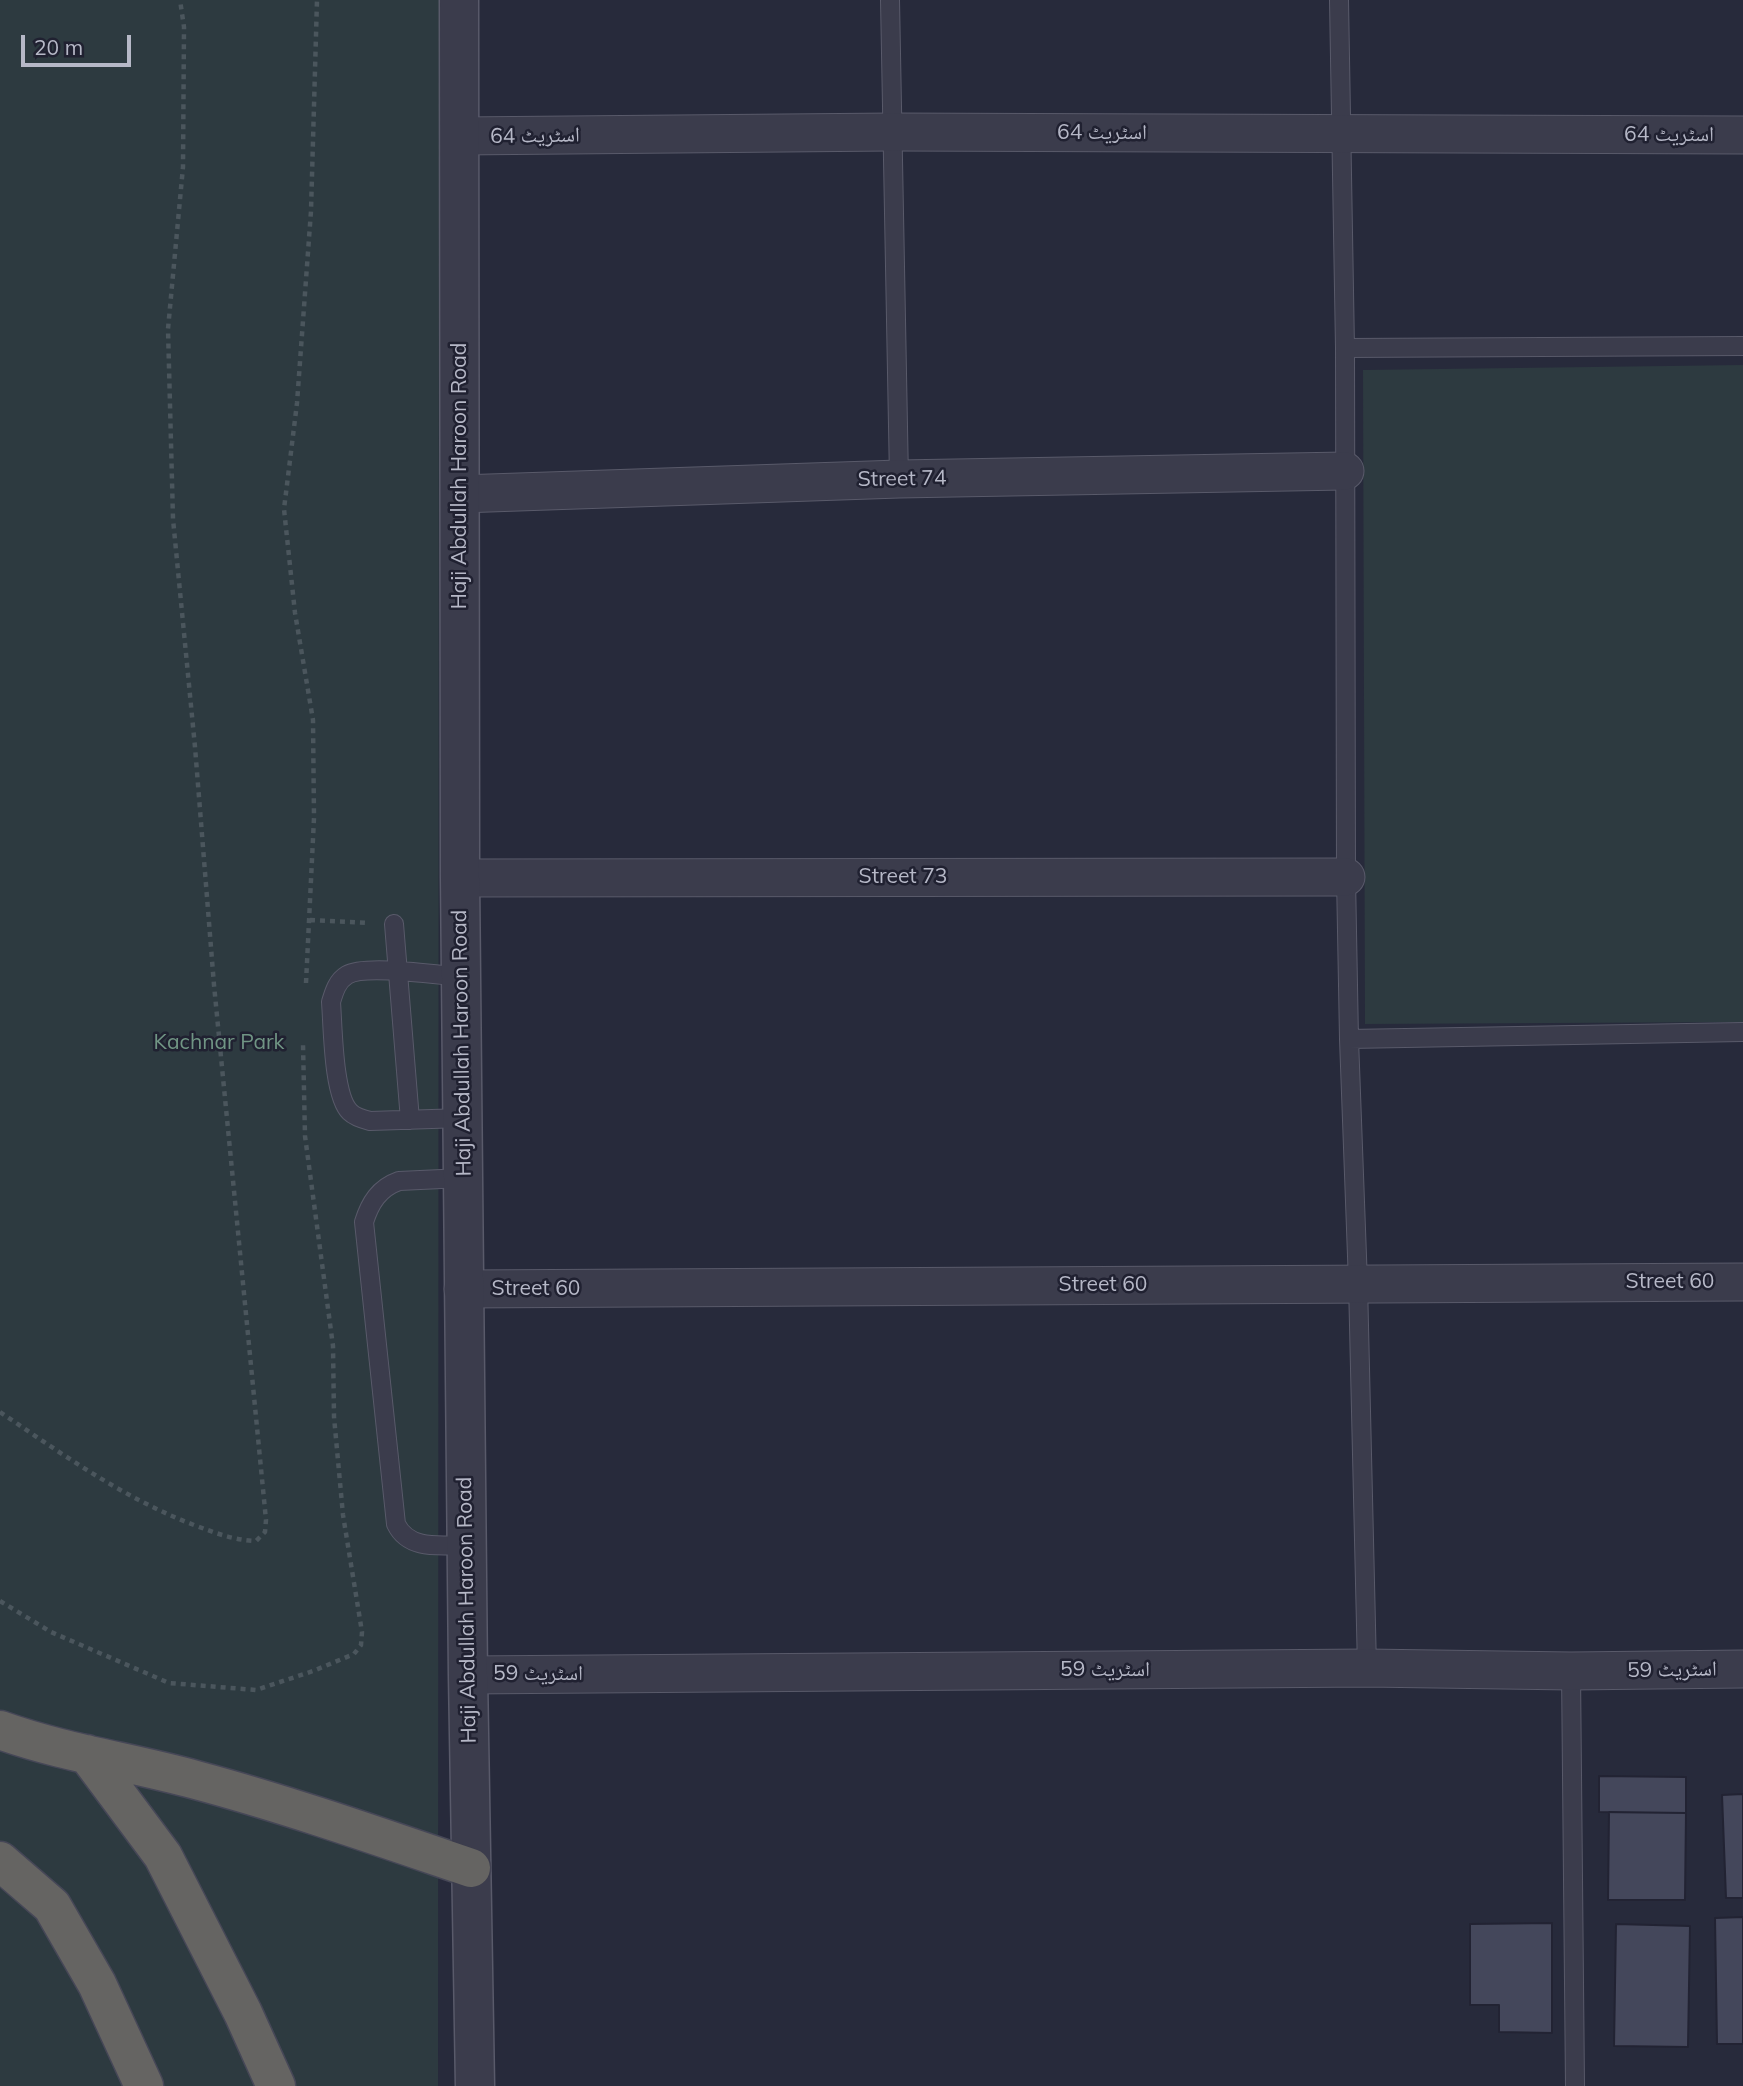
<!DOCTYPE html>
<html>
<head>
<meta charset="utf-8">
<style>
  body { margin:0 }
  #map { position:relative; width:1743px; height:2086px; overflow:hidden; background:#272a3b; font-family:Mulish,sans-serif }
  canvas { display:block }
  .scale { position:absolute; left:21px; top:35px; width:110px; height:32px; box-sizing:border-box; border:4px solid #b6b8c7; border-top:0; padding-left:9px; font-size:21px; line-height:24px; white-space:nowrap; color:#b6b8c7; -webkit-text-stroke:5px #202131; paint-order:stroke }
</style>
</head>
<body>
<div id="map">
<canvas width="1743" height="2086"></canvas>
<div class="scale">20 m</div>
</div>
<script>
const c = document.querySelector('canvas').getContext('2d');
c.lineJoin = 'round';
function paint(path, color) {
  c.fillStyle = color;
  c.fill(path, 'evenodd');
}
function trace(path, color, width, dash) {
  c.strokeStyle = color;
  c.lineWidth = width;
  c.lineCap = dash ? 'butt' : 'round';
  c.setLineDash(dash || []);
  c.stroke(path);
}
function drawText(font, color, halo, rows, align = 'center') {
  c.font = font + ' Mulish,"Noto Naskh Arabic",sans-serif';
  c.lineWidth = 5;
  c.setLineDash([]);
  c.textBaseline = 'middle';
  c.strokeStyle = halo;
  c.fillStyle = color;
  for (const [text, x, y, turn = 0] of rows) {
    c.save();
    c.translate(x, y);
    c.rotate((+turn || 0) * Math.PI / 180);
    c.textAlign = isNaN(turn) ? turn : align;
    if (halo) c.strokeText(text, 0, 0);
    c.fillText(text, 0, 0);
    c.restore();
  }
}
paint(new Path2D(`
  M0 0H439L438 2086H0Z
  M1743 365V1022L1365 1024 1363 370Z`), '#2d3a40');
const building = new Path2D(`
  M1599 1776 1686 1777V1813L1599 1812Z
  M1743 1794V1898H1726L1722 1795Z
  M1609 1812 1686 1813 1685 1900H1608Z
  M1743 1917V2044H1717L1715 1918Z
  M1552 1923V2033L1499 2032V2005H1470V1924Z
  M1616 1924 1690 1926 1688 2047 1614 2046Z`);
paint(building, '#44475b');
trace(building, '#222333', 2);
const service = new Path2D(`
  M890 0 899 479
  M1339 0 1345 348 1346 877 1349 1039 1358 1283 1367 1668
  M1345 348 1743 346
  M394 924 410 1120
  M462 977C438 975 365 964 347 975 337 981 334 992 331 1002 333 1027 333 1096 350 1112 355 1117 362 1119 370 1121L463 1118
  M1349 1039 1743 1032
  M463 1178 399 1181C379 1188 370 1203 364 1222L396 1524C409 1551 441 1545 466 1545
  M1571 1671 1575 2086`);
const minor = new Path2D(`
  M460 136 892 132 1743 135
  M460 494 899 479 1345 471
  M460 878 1346 877
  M463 1289 1743 1282
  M468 1675 1367 1668 1571 1671 1743 1669`);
const tertiary = new Path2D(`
  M459 0 460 878 468 1675 475 2086`);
const trunk = new Path2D(`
  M0 1730C64 1753 131 1762 196 1780 289 1805 380 1837 471 1868
  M87 1754 163 1856 243 2013 276 2086
  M0 1861 52 1906 97 1984 144 2086`);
trace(service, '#595a6a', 20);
trace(minor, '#595a6a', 39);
trace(tertiary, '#595a6a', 41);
trace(trunk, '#464757', 41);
trace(new Path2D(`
  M310 920 368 923
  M306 983 314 818 313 720 295 613 284 509 297 403 311 211 317 0
  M0 1412C62 1454 123 1498 194 1525 216 1533 232 1540 256 1541L265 1532 266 1520 214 985 195 747 173 519 168 329 183 167 184 27 180 0
  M0 1601 51 1632 169 1683 256 1690 313 1671 354 1654 361 1645 362 1632 343 1515 334 1417 333 1346 305 1136 303 1044`), '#4b565d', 4.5, [5, 5]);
trace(service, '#3b3c4c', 18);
trace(minor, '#3b3c4c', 37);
trace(tertiary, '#3b3c4c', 38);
trace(trunk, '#656462', 38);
drawText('21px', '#b6b8c7', '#202131', [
  ["اسٹریٹ 64",1102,133],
  ["اسٹریٹ 64",1669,135],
  ["اسٹریٹ 64",535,136,-1],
  ["Haji Abdullah Haroon Road",460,476,-90],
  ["Street 74",902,479,-1],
  ["Street 73",903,877],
  ["Haji Abdullah Haroon Road",462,1043,-91],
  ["Street 60",1670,1282],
  ["Street 60",1103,1285],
  ["Street 60",536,1289],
  ["Haji Abdullah Haroon Road",467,1610,-91],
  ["اسٹریٹ 59",1105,1670],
  ["اسٹریٹ 59",1672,1670,-1],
  ["اسٹریٹ 59",538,1674]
]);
drawText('21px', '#709584', '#202131', [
  ["Kachnar Park",219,1043]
]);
</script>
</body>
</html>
